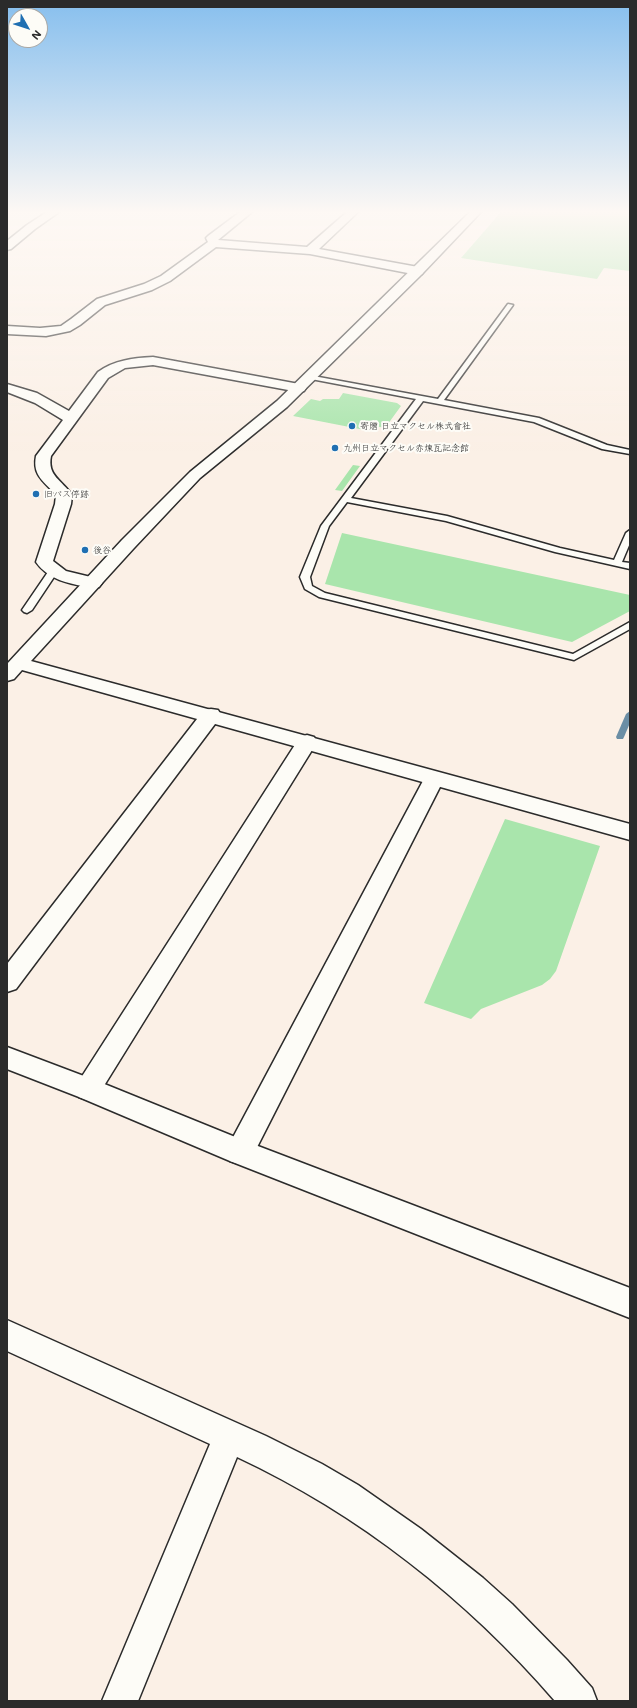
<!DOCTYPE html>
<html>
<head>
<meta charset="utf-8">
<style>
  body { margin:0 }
  #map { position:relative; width:637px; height:1708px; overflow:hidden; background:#fbf0e6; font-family:Mali,sans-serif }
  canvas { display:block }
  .frame { position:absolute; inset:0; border:8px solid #2b2b2b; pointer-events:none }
  .north { position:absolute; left:8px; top:8px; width:40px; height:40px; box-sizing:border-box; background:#fdfcf7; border:1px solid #a9a8a5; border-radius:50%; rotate:129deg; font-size:11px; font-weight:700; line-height:16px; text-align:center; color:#2b2b2b }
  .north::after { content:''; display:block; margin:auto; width:14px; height:18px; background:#1f6fb2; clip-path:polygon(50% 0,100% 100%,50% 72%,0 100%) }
</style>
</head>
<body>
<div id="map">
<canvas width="637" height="1708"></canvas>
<div class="frame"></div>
<div class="north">N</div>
</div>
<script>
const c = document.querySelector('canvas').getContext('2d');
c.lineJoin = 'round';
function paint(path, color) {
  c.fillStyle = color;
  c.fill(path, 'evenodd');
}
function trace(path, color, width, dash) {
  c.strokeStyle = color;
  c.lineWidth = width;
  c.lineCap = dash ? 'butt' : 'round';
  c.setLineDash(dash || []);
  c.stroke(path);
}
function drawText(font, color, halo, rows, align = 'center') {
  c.font = font + ' Mali,"Klee One",sans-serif';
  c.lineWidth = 4;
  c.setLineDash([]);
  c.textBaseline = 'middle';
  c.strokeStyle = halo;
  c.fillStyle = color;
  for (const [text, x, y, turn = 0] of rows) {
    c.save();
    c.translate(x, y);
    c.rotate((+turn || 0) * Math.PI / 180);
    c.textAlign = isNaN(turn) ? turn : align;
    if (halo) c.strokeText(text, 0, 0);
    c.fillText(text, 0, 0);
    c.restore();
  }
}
paint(new Path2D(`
  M501 212H630V271L604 268 597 279 461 258Z
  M343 393 397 403 401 406 385 428 375 426 370 431 293 416 311 399 320 401 323 399H339Z
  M353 465 360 466 342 491 335 490Z
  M342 533 630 595V611L572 642 325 584Z
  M505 819 600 846 556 971 550 979 542 985 481 1009 471 1019 424 1003Z`), '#a9e5ac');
paint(new Path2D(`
  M630 711V723L624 737 623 739H617L616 737 626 714Z`), '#6b8ea5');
const lane = new Path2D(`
  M508 304 513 305 444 400 539 418 607 445 630 450V454L602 449 534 422 423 401 351 498 447 516 560 548 614 560 626 533 630 530V543L622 562 630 563V569L555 552 446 521 347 502 329 526 310 577 312 586 325 593 573 654 630 622V629L574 660 319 597 305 589 300 577 321 526 416 399 311 379H308V375L438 399Z
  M53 568 58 571 32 610 27 613 24 612 22 610 50 569Z`);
const street = new Path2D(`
  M47 212H59L35 229 11 249 7 250V241L27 225Z
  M240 212H252L218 240 307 247 347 212H358L319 249 418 267 422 268 424 271 422 274 418 275 310 254 216 247 170 281 152 290 105 305 80 325 70 331 46 336 7 334V326L40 328 61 326 71 319 97 299 144 284 161 276 208 242 206 238 208 236Z
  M153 357 299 384 304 385 306 388 304 391 299 392 153 365 125 368 108 378 51 456C47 476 62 480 72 495L71 504 53 561 66 571 99 579 102 583 99 587 93 588C72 584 49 581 36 562L55 504 56 495C45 482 32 476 36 456L63 420 35 403 7 392V384L37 393 69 411 98 372C114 360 134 358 153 357Z
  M211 709 218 710 221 715 218 720 16 989 7 992V964L204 710Z
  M307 735 314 737 317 742 97 1097 88 1100 79 1097 75 1089 79 1081 300 737Z
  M434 772 441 774 444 779 250 1161 240 1164 230 1161 226 1152 230 1143 424 779 427 774Z
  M7 1320 266 1436 322 1464 358 1485 421 1529 483 1578 512 1604 567 1660 592 1688 597 1701H555C467 1599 359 1514 237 1457L138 1701H102L210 1444 7 1351Z`);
const secondary = new Path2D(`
  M470 212H481L422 274 287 407 200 478 134 548 31 661 630 824V840L22 670 14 679 7 681V664L122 540 190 472 277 401Z
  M7 1047 97 1081 250 1143 630 1288V1318L230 1161 79 1097 7 1069Z`);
trace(lane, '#2b2b2b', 3);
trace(street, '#2b2b2b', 3);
trace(secondary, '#2b2b2b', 3);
paint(lane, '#fdfcf7');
paint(street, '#fdfcf7');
paint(secondary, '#fdfcf7');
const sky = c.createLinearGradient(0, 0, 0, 451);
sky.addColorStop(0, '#87bfee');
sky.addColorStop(0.47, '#fdf8f4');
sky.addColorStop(1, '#fdf8f400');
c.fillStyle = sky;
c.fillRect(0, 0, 637, 451);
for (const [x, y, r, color] of [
  [352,426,4,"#1f6fb2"],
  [335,448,4,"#1f6fb2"],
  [36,494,4,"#1f6fb2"],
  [85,550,4,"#1f6fb2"]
]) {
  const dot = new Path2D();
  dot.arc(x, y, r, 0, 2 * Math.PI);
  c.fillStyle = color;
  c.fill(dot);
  trace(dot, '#fdfcf7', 1.5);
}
drawText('9px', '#2b2b2b', '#fdfcf7', [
  ["寄贈 日立マクセル株式會社",360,426],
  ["九州日立マクセル赤煉瓦記念館",343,448],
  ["旧バス停跡",44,494],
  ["後谷",93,550]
], 'left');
</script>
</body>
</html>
